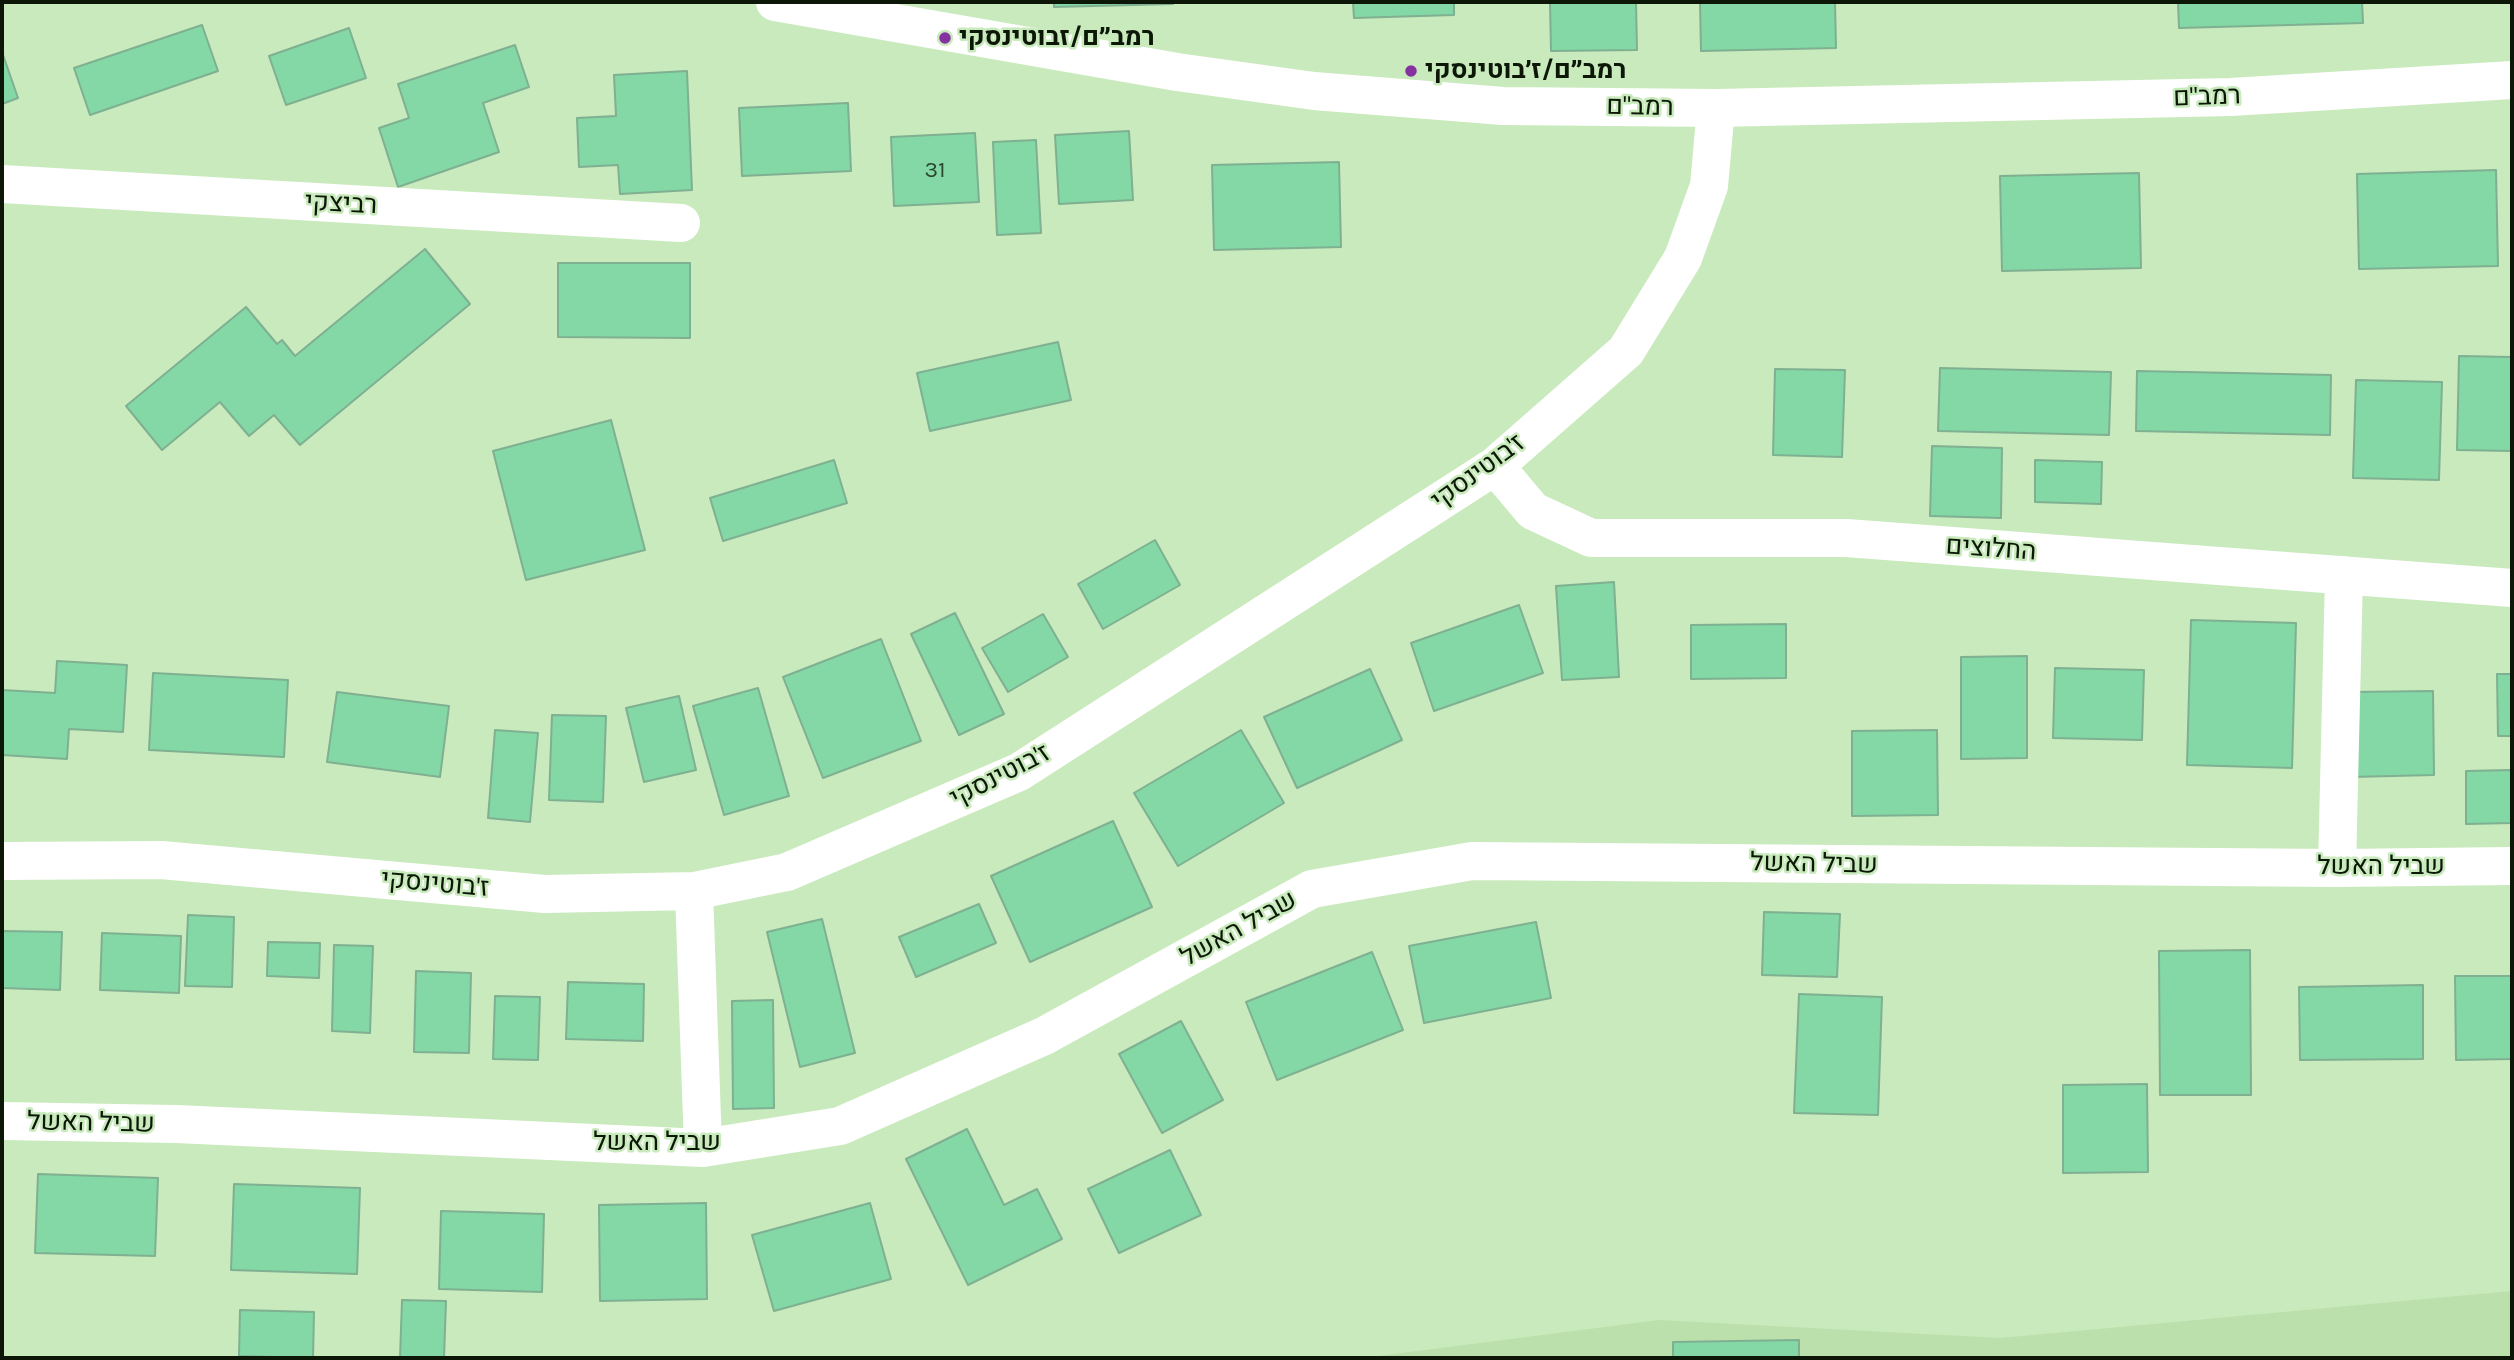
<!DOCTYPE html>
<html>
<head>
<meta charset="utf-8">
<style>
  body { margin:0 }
  #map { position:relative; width:2514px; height:1360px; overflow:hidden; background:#c9eabc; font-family:Karla,sans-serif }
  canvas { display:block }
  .frame { position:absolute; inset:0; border:4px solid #0c1707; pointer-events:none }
</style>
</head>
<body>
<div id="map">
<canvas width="2514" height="1360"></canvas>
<div class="frame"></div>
</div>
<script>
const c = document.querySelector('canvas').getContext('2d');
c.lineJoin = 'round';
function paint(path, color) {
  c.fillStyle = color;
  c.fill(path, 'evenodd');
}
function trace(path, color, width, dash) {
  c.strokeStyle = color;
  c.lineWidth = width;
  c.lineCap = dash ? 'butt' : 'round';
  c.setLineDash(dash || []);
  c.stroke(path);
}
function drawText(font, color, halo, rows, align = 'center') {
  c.font = font + ' Karla,Heebo,sans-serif';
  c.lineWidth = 5;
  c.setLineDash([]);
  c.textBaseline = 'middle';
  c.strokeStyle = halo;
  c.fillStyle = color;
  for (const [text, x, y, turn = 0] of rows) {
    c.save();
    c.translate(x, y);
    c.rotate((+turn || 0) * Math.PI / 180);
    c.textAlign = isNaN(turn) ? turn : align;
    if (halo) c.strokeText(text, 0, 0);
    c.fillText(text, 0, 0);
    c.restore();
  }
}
paint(new Path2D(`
  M2512 1291V1358H1363L1659 1320 2000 1338Z`), '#bbe0ac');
const building = new Path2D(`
  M1054 2H1173V4L1054 7Z
  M1353 2H1454V15L1354 18Z
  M1550 2H1636L1637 50 1551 51Z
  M1700 2H1835L1836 48 1701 51Z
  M2178 2H2362L2363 23 2179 28Z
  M202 25 218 71 90 115 74 68Z
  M349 28 366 78 286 105 269 56Z
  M515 45 529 87 483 103 499 152 398 187 379 128 409 118 398 84Z
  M2 52 18 98 2 104Z
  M687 71 692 190 620 194 618 165 579 167 577 118 616 116 614 75Z
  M848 103 851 171 742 176 739 108Z
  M1129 131 1133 200 1059 204 1055 135Z
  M975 133 979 202 894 206 891 137Z
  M1036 140 1041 233 997 235 993 142Z
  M1339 162 1341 247 1214 250 1212 165Z
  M2496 170 2498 266 2359 269 2357 174Z
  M2139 173 2141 268 2002 271 2000 176Z
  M425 249 470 304 300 445 274 415 249 436 220 402 162 450 126 406 246 307 277 344 282 340 295 356Z
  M558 263H690V338L558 337Z
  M1058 342 1071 400 930 431 917 373Z
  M2459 356 2512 357V451L2457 450Z
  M1940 368 2111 372 2109 435 1938 431Z
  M1775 369 1845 370 1842 457 1773 455Z
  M2137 371 2331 375 2330 435 2136 431Z
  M2356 380 2442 382 2439 480 2353 478Z
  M611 420 645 550 526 580 493 451Z
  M1932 446 2002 448 2001 518 1930 516Z
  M834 460 847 503 723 541 710 498Z
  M2035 460 2102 462 2101 504 2035 502Z
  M1155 540 1180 585 1103 629 1078 584Z
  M1614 582 1619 677 1562 680 1556 586Z
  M1519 605 1543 673 1434 711 1411 643Z
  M955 613 1004 714 959 735 911 634Z
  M1043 614 1068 657 1008 692 982 648Z
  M2191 620 2296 623 2292 768 2187 765Z
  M1786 624V678L1691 679V625Z
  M881 639 921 741 823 778 783 677Z
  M2027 656V758L1961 759V657Z
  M57 661 127 665 123 732 69 729 67 759 2 755V690L55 693Z
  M2055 668 2144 670 2142 740 2053 738Z
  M1370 669 1402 740 1297 788 1264 717Z
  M153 673 288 680 284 757 149 750Z
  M2497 674H2512V736H2498Z
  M758 688 789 796 724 815 693 706Z
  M2433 691 2434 775 2351 777 2350 692Z
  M337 692 449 706 440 777 327 762Z
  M679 696 696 770 644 782 626 708Z
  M552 715 606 716 603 802 549 800Z
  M495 730 538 733 530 822 488 818Z
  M1241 730 1284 803 1178 866 1134 793Z
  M1937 730 1938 815 1852 816V731Z
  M2512 770V823L2466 824V771Z
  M1113 821 1152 907 1030 962 991 876Z
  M979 904 996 943 916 977 899 937Z
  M1764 912 1840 914 1837 977 1762 975Z
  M188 915 234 917 232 987 185 986Z
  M822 919 855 1053 800 1067 767 932Z
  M1536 922 1551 998 1424 1023 1409 946Z
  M2 931 62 932 60 990 2 988Z
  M102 933 181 936 179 993 100 990Z
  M268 942 320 943 319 978 267 976Z
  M334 945 373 946 370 1033 332 1031Z
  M2250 950 2251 1095H2160L2159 951Z
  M1372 952 1403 1030 1277 1080 1246 1002Z
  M416 971 471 973 469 1053 414 1052Z
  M2455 976H2512V1059L2456 1060Z
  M568 982 644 984 643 1041 566 1039Z
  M2423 985V1059L2300 1060 2299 987Z
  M1799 994 1882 997 1878 1115 1794 1113Z
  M495 996 540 997 538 1060 493 1059Z
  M773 1000 774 1108 733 1109 732 1001Z
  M1181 1021 1223 1100 1162 1133 1119 1054Z
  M2147 1084 2148 1172 2063 1173V1085Z
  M967 1129 1004 1205 1037 1189 1062 1239 968 1285 906 1159Z
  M1170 1150 1201 1215 1119 1253 1088 1189Z
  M38 1174 158 1178 155 1256 35 1253Z
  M234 1184 360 1188 357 1274 231 1270Z
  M706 1203 707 1299 600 1301 599 1205Z
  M870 1203 891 1279 774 1311 752 1235Z
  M441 1211 544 1214 542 1292 439 1289Z
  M402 1300 446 1301 444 1358H400Z
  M240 1310 314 1312 313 1358 239 1356Z
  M1799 1340V1358H1673V1342Z`);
paint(building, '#84d8a6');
trace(building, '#7eb091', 2);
trace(new Path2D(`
  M2 184 681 223
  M1495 466 1533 511 1591 538H1846L2512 588
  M2 861 161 860 545 894 694 891 787 872 1019 772 1495 466 1626 351 1683 258 1709 186 1716 108
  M2337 868 2344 575
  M694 891 703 1148
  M2 1121 176 1124 703 1148 840 1126 1044 1036 1312 889 1472 861 2337 868 2512 866`), '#fff', 38);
trace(new Path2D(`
  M775 2 1177 72 1314 91 1503 106 1716 108 2231 97 2512 80`), '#fff', 38);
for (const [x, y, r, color] of [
  [945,38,7,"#8531a0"],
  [1411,71,7,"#8531a0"]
]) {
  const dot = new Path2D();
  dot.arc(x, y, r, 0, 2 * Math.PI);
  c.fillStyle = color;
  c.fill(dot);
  trace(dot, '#c9eabc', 2.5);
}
drawText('23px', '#2a472f', null, [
  ["31",935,170]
]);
drawText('bold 26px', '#0c1707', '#c9eabc', [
  ["רמב״ם/זבוטינסקי",959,38],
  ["רמב״ם/ז׳בוטינסקי",1425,71]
], 'left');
drawText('26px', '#0c1707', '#c9eabc', [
  ["רמב\"ם",2207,97,-2],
  ["רמב\"ם",1640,107,1],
  ["רביצקי",341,204,3],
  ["ז'בוטינסקי",1478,472,-36],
  ["החלוצים",1991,549,4],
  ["ז'בוטינסקי",1000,776,-27],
  ["שביל האשל",1814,864,1],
  ["שביל האשל",2381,867],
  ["ז'בוטינסקי",435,884,5],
  ["שביל האשל",1239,929,-29],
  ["שביל האשל",91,1123,1],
  ["שביל האשל",657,1143]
]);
</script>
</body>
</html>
